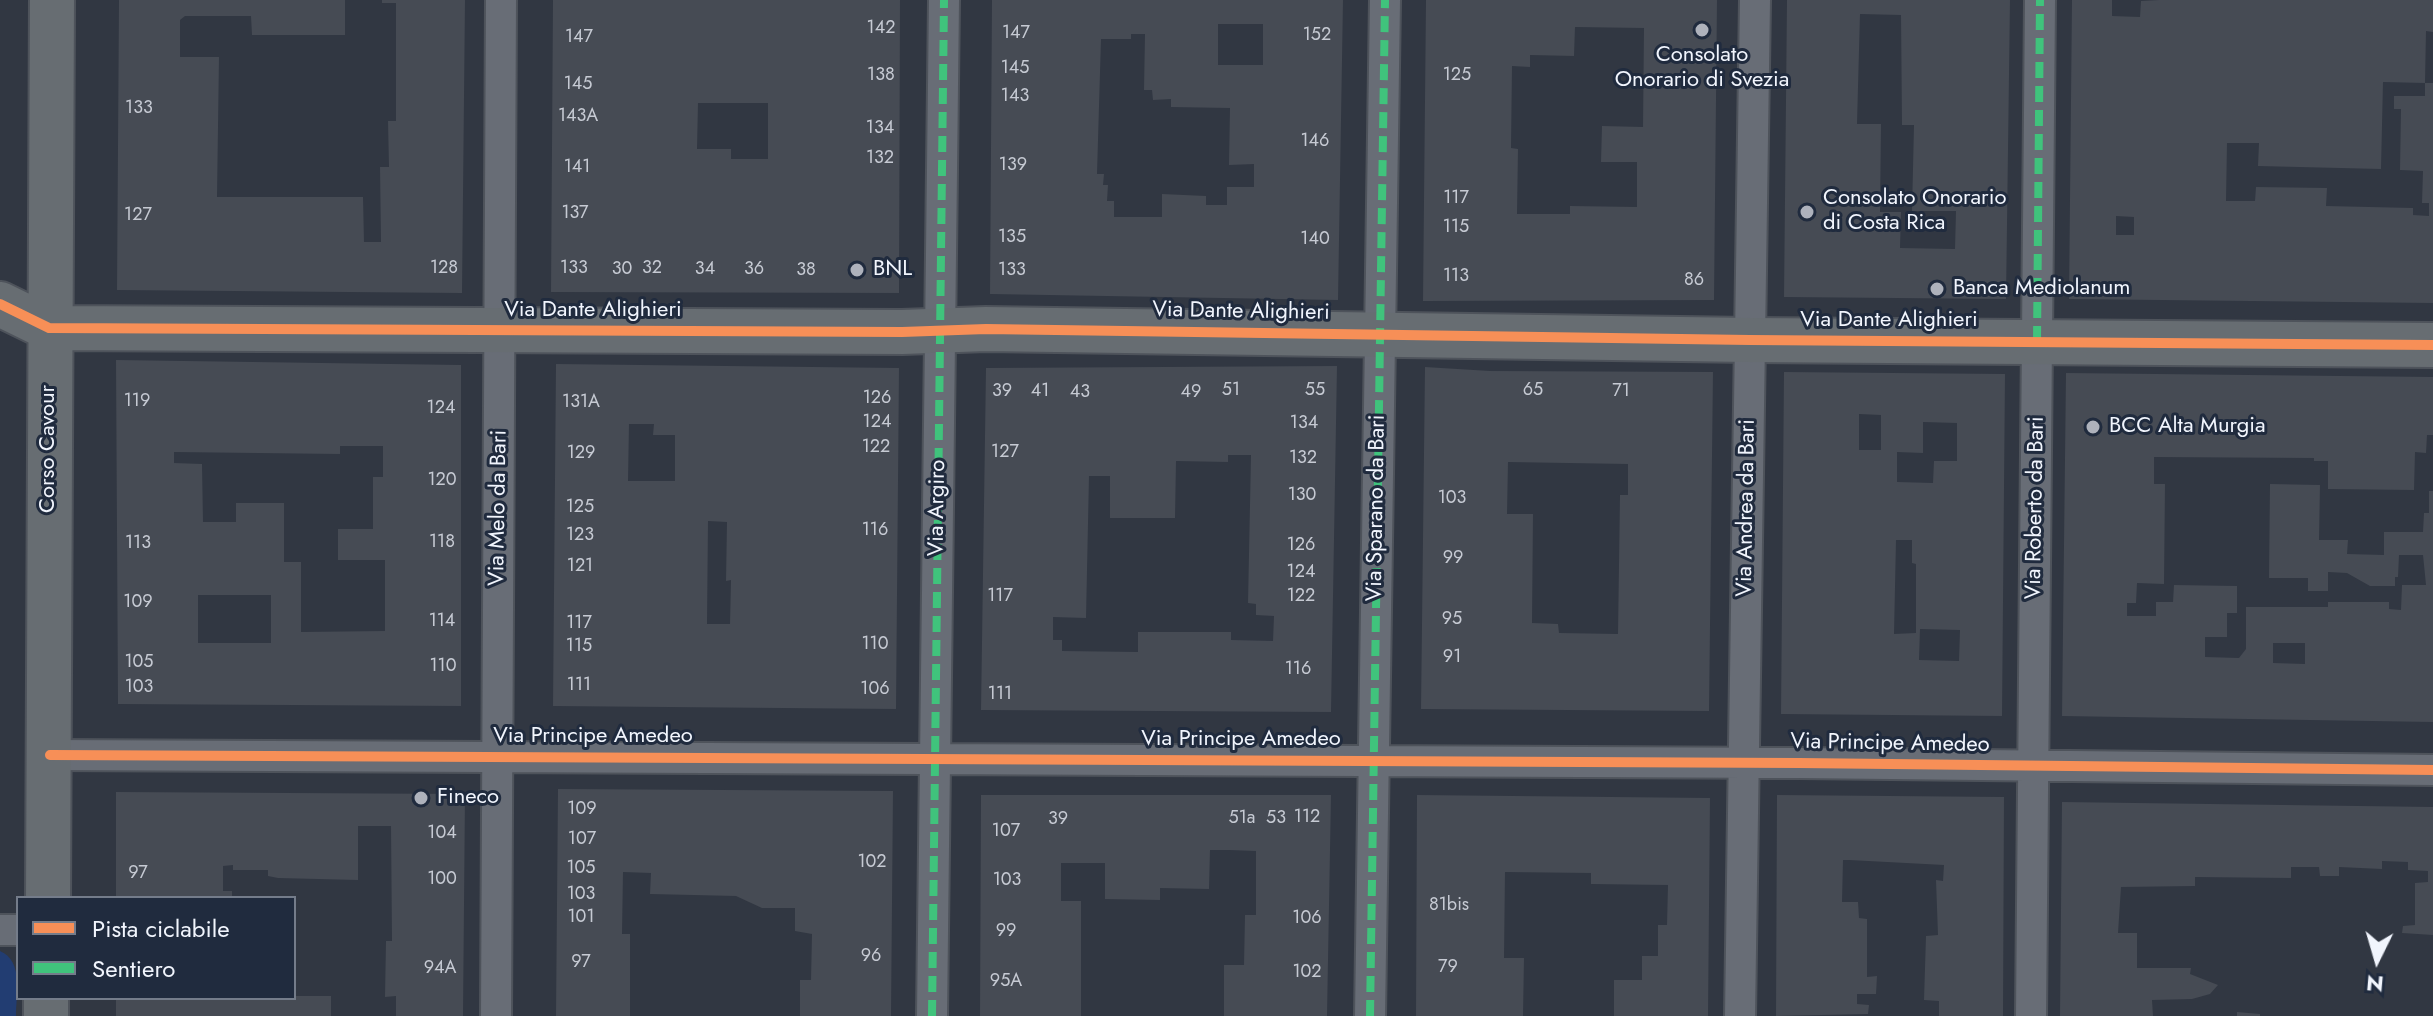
<!DOCTYPE html>
<html>
<head>
<meta charset="utf-8">
<style>
  body { margin:0 }
  #map { position:relative; width:2433px; height:1016px; overflow:hidden; background:#313742; font-family:Jost,sans-serif }
  canvas { display:block }
  .legend { position:absolute; left:16px; top:896px; width:280px; height:104px; box-sizing:border-box; background:#202b3e; border:2px solid #747c8a; margin:0; padding:10px 14px; list-style:none; font-size:24px; color:#f1f5fd }
  .legend li { display:flex; align-items:center; gap:16px; height:40px }
  .legend b { width:40px; border:2px solid #747c8a }
  .north { position:absolute; left:2337px; top:920px; width:80px; height:80px; -webkit-text-stroke:6px #202b3e; paint-order:stroke; rotate:185deg; font-size:22px; font-weight:700; line-height:32px; text-align:center; color:#f1f5fd }
  .north::after { content:''; display:block; margin:auto; width:28px; height:36px; background:#f1f5fd; clip-path:polygon(50% 0,100% 100%,50% 72%,0 100%) }
</style>
</head>
<body>
<div id="map">
<canvas width="2433" height="1016"></canvas>
<ul class="legend">
<li><b style="height:10px;background:#f78f57"></b>Pista ciclabile</li>
<li><b style="height:10px;background:#40c37c"></b>Sentiero</li>
</ul>
<div class="north">N</div>
</div>
<script>
const c = document.querySelector('canvas').getContext('2d');
c.lineJoin = 'round';
function paint(path, color) {
  c.fillStyle = color;
  c.fill(path, 'evenodd');
}
function trace(path, color, width, dash) {
  c.strokeStyle = color;
  c.lineWidth = width;
  c.lineCap = dash ? 'butt' : 'round';
  c.setLineDash(dash || []);
  c.stroke(path);
}
function drawText(font, color, halo, rows, align = 'center') {
  c.font = font + ' Jost,sans-serif';
  c.lineWidth = 6;
  c.setLineDash([]);
  c.textBaseline = 'middle';
  c.strokeStyle = halo;
  c.fillStyle = color;
  for (const [text, x, y, turn = 0] of rows) {
    c.save();
    c.translate(x, y);
    c.rotate((+turn || 0) * Math.PI / 180);
    c.textAlign = isNaN(turn) ? turn : align;
    if (halo) c.strokeText(text, 0, 0);
    c.fillText(text, 0, 0);
    c.restore();
  }
}
paint(new Path2D(`
  M0 951C24 961 16 995 16 1016H0Z`), '#223d72');
paint(new Path2D(`
  M119 0H345V35H252L251 16H185L180 20V57H219L217 197H363L364 242H381L380 167H389L388 121H396V3H382V0H465L462 293 117 290Z
  M553 0H900L899 293 551 292ZM698 103H768V159H731V149H697Z
  M992 0H1343L1338 300 990 294ZM1218 24H1263V65H1218ZM1131 34H1145L1144 90H1152L1153 100 1171 99V107L1230 108 1229 165 1254 164V187H1227V205H1206V196L1162 194V217H1114V201H1107L1108 185H1103L1104 174H1097L1101 39H1131Z
  M1426 0H1717L1714 300 1423 301ZM1575 27 1644 28 1643 127 1602 126 1601 162H1637V207L1570 206V214H1517L1518 149 1511 148 1512 66 1530 67V55L1574 56Z
  M1787 0H2010L2006 299 1784 297ZM1860 14 1901 15 1902 125H1914L1912 211H1956L1955 249 1900 248 1901 212H1880L1881 124H1857Z
  M2072 0H2112V16L2140 17 2141 1 2159 0H2433V32L2426 31 2425 83 2383 82 2381 169 2258 166 2259 143H2227L2226 201H2255L2256 187 2327 188 2326 206 2413 208V215L2429 216V203H2422L2423 171 2400 170 2401 109H2394V96H2425V83H2433V303L2069 299ZM2116 216 2134 217V235H2116Z
  M116 360 461 365V706L118 704ZM340 446H383V477H373V529H338V560H385V631L301 632V562H284V503H236V522H203L202 464 174 463V452L340 454ZM198 595H271V643H198Z
  M556 364 899 368 896 709 553 706ZM629 424H654L653 435H675V481H628ZM708 521 727 522 726 581 731 580 730 624H707Z
  M1337 366 1331 712 981 710 986 368ZM1228 455H1251L1248 603 1256 604V615L1274 616 1273 641 1231 640V632H1138V652L1062 651V640H1053V617L1086 618 1089 476H1110V518H1175L1176 461 1228 462Z
  M1425 367 1490 371 1713 372 1709 711 1421 709ZM1508 462 1628 464V495H1620L1618 634 1559 633 1558 624 1532 623 1533 514H1507Z
  M1784 372 2005 374 2002 716 1781 714ZM1859 414 1881 415V450H1859ZM1923 422 1957 423V461H1934L1933 483 1897 482V452L1923 453ZM1896 540H1912V563L1916 564V633L1894 634ZM1920 629 1960 630 1959 661 1919 660Z
  M2066 373 2433 377V435H2427L2426 453 2415 452 2414 490 2328 489V461H2314V458L2154 457V484H2165L2164 584 2137 583 2136 603H2127V616H2156V602H2173L2174 585 2237 586V613H2227V637H2205V657L2239 658 2246 649V607H2328V602H2389V609L2401 610 2402 585H2426L2423 555H2399L2398 577H2395V586H2370L2347 573 2328 572V591H2308V578H2269L2270 484 2320 485 2319 540H2348L2347 554 2384 555V532H2423L2424 513H2429V491H2433V722L2062 716ZM2273 643H2305V664L2273 663Z
  M558 789 893 791 891 1016H800V980H811L812 934 795 931V908H762L736 896 650 894 651 873 623 872 622 934H630V1016H556Z
  M116 792 465 794 463 1016H396V996L385 997 386 941H392L391 826H358V880L278 878 268 876V870H233V865L223 866V891H232V898H116Z
  M981 795H1331L1327 1016H1224V965H1244L1245 915H1256V851L1229 850H1210L1209 889 1160 888V900L1105 899V863H1061V901H1081V1016H980Z
  M1417 795 1710 798 1708 1016H1614V980H1642V956H1658V925H1667L1668 885 1591 884V873L1505 872 1504 958H1524L1523 1016H1416Z
  M1777 795 2004 797 2003 1016H1939V1001L1924 1000 1926 936 1938 935 1936 880 1943 881 1944 865 1849 860H1843L1842 902H1858L1859 918 1867 919V977L1877 976 1876 994H1857V1004L1869 1005 1868 1014 1776 1016Z
  M2062 802 2433 807V935L2402 933 2403 926 2415 925V883L2428 882V871L2408 870V862L2382 861V869L2339 867V876H2320L2319 867H2291V878L2195 877V886L2121 887 2118 933H2137V968H2191L2190 974 2218 985 2210 994 2192 999 2152 1000 2153 1016H2060Z
  M294 996H331V1016H116V998Z
  M2237 1012 2260 1014V1016H2237Z`), '#464b54');
const street = new Path2D(`
  M50 755 1799 763 2433 770
  M0 930H18
  M496 1016 501 0
  M932 1016 944 0
  M1370 1016 1385 0
  M1740 1016 1755 0
  M2031 1016 2040 0`);
const secondary = new Path2D(`
  M0 304 49 328 902 332 986 329 1750 340 2433 345
  M48 898 52 0
  M46 1016V998`);
trace(street, '#4e535b', 34);
trace(secondary, '#4e535b', 48);
trace(street, '#686d76', 30);
trace(secondary, '#676d72', 44);
trace(new Path2D(`
  M2037 342 2040 0
  M932 1016 944 0
  M1370 1016 1385 0`), '#40c37c', 8, [16, 8]);
trace(new Path2D(`
  M0 304 49 328 902 332 986 329 1750 340 2433 345
  M50 755 1799 763 2433 770`), '#f78f57', 10);
for (const [x, y, r, color] of [
  [1702,30,8,"#aeb2bc"],
  [1807,212,8,"#aeb2bc"],
  [857,270,8,"#aeb2bc"],
  [1937,289,8,"#aeb2bc"],
  [2093,427,8,"#aeb2bc"],
  [421,798,8,"#aeb2bc"]
]) {
  const dot = new Path2D();
  dot.arc(x, y, r, 0, 2 * Math.PI);
  c.fillStyle = color;
  c.fill(dot);
  trace(dot, '#202b3e', 3);
}
drawText('18px', '#c6cad3', null, [
  ["142",881,29],
  ["147",1016,34],
  ["152",1317,36],
  ["147",579,38],
  ["145",1015,69],
  ["138",881,76],
  ["125",1457,76],
  ["145",578,85],
  ["143",1015,97],
  ["133",139,109],
  ["143A",578,117],
  ["134",880,129],
  ["146",1315,142],
  ["132",880,159],
  ["139",1013,166],
  ["141",577,168],
  ["117",1456,199],
  ["137",575,214],
  ["127",138,216],
  ["115",1456,228],
  ["135",1012,238],
  ["140",1315,240],
  ["128",444,269],
  ["133",574,269],
  ["32",652,269],
  ["30",622,270],
  ["34",705,270],
  ["36",754,270],
  ["38",806,271],
  ["133",1012,271],
  ["113",1456,277],
  ["86",1694,281],
  ["51",1231,391],
  ["55",1315,391],
  ["65",1533,391],
  ["39",1002,392],
  ["41",1040,392],
  ["71",1621,392],
  ["43",1080,393],
  ["49",1191,393],
  ["126",877,399],
  ["119",137,402],
  ["131A",581,403],
  ["124",441,409],
  ["124",877,423],
  ["134",1304,424],
  ["122",876,448],
  ["127",1005,453],
  ["129",581,454],
  ["132",1303,459],
  ["120",442,481],
  ["130",1302,496],
  ["103",1452,499],
  ["125",580,508],
  ["116",875,531],
  ["123",580,536],
  ["118",442,543],
  ["113",138,544],
  ["126",1301,546],
  ["99",1453,559],
  ["121",580,567],
  ["124",1301,573],
  ["117",1000,597],
  ["122",1301,597],
  ["109",138,603],
  ["95",1452,620],
  ["114",442,622],
  ["117",579,624],
  ["110",875,645],
  ["115",579,647],
  ["91",1452,658],
  ["105",139,663],
  ["110",443,667],
  ["116",1298,670],
  ["111",579,686],
  ["103",139,688],
  ["106",875,690],
  ["111",1000,695],
  ["109",582,810],
  ["112",1307,818],
  ["51a",1242,819],
  ["53",1276,819],
  ["39",1058,820],
  ["107",1006,832],
  ["104",442,834],
  ["107",582,840],
  ["102",872,863],
  ["105",581,869],
  ["97",138,874],
  ["100",442,880],
  ["103",1007,881],
  ["103",581,895],
  ["81bis",1449,906],
  ["101",581,918],
  ["106",1307,919],
  ["99",1006,932],
  ["96",871,957],
  ["97",581,963],
  ["79",1448,968],
  ["94A",440,969],
  ["102",1307,973],
  ["95A",1006,982]
]);
drawText('22px', '#f1f5fd', '#202b3e', [
  ["Consolato",1702,56,"center"],
  ["Onorario di Svezia",1702,81,"center"],
  ["Consolato Onorario",1823,199],
  ["di Costa Rica",1823,224],
  ["BNL",873,270],
  ["Banca Mediolanum",1953,289],
  ["BCC Alta Murgia",2109,427],
  ["Fineco",437,798]
], 'left');
drawText('22px', '#f1f5fd', '#202b3e', [
  ["Via Dante Alighieri",593,311],
  ["Via Dante Alighieri",1241,312,1],
  ["Via Dante Alighieri",1889,321],
  ["Corso Cavour",49,449,-90],
  ["Via Melo da Bari",499,508,-89],
  ["Via Argiro",938,508,-89],
  ["Via Sparano da Bari",1377,508,-89],
  ["Via Andrea da Bari",1747,508,-89],
  ["Via Roberto da Bari",2036,508,-89],
  ["Via Principe Amedeo",593,737],
  ["Via Principe Amedeo",1241,740],
  ["Via Principe Amedeo",1890,744,1]
]);
</script>
</body>
</html>
